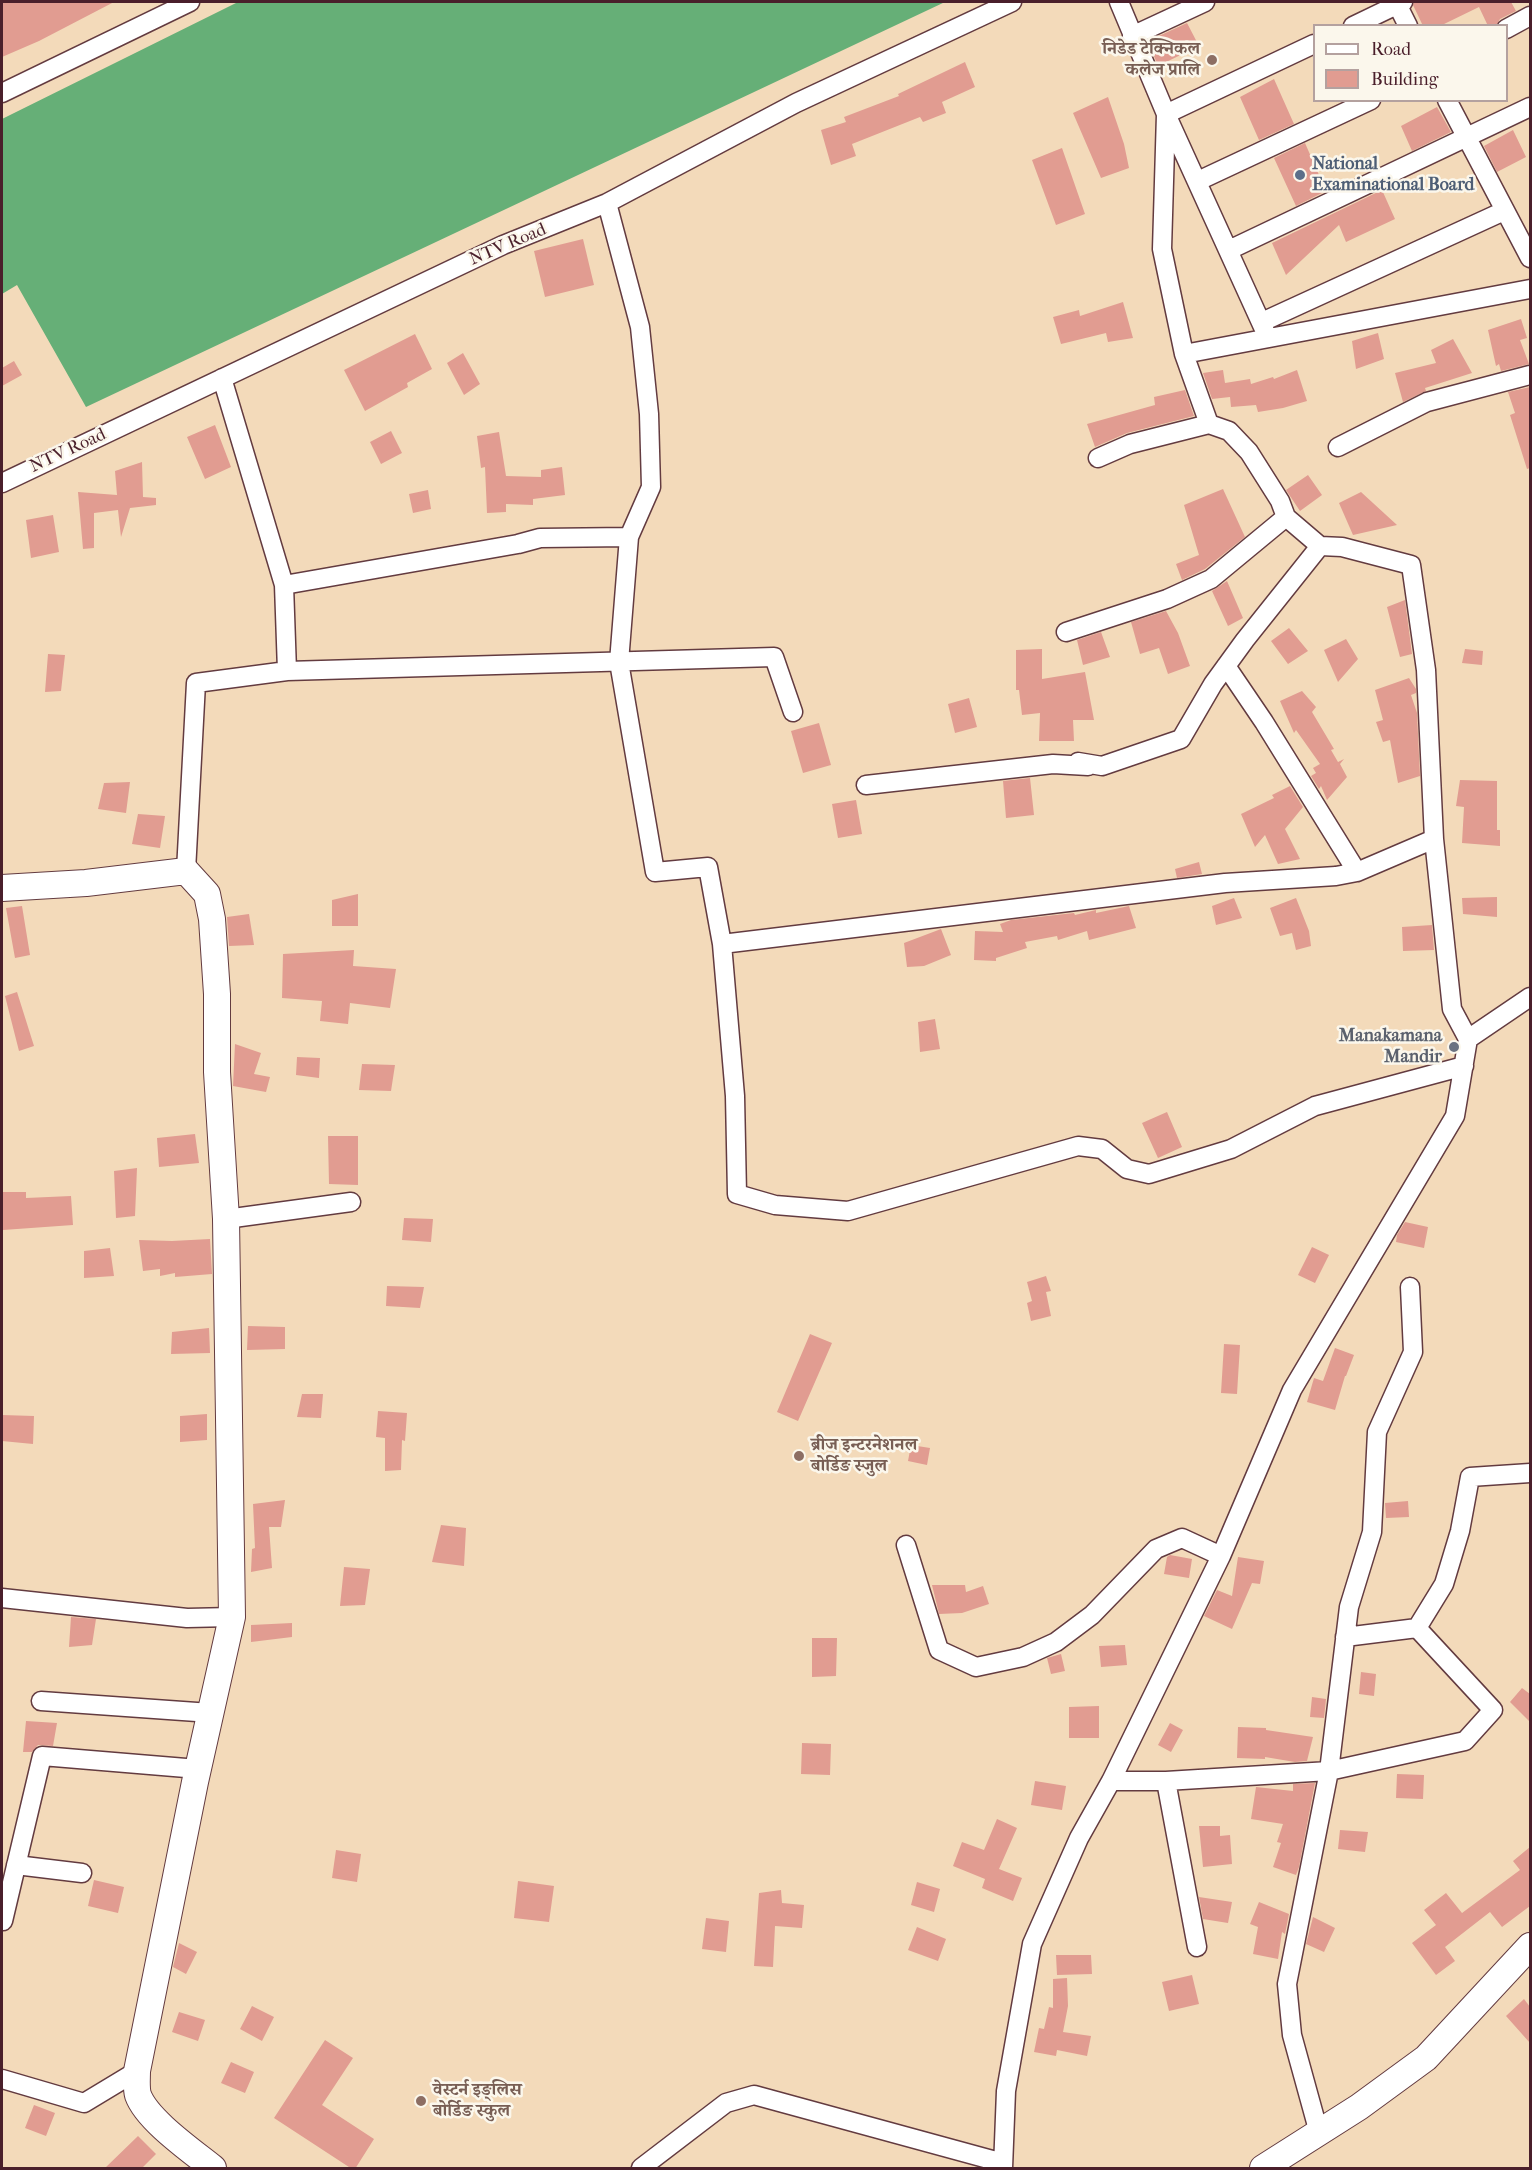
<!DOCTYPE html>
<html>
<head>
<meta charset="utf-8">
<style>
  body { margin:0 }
  #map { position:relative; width:1532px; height:2170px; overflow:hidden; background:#f3daba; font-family:"IM FELL French Canon",serif }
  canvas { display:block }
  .frame { position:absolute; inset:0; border:3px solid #4a1f2b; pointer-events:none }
  .legend { position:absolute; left:1313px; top:24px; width:195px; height:78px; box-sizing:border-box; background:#fbf7ec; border:2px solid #b4a19f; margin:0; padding:8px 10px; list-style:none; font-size:18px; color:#4a1f2b }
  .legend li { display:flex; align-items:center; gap:12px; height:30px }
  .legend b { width:30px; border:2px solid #b4a19f }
</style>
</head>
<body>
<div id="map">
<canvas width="1532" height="2170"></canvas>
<div class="frame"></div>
<ul class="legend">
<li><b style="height:8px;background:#fff"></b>Road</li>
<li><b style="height:16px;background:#e19c91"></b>Building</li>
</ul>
</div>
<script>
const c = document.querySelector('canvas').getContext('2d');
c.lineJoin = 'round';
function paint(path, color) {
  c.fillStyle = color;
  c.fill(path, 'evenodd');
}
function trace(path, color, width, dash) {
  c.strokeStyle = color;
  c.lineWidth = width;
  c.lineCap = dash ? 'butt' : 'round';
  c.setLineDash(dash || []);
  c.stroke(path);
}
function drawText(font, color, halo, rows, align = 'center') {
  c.font = font + ' "IM FELL French Canon","Noto Serif Devanagari",serif';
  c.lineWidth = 5;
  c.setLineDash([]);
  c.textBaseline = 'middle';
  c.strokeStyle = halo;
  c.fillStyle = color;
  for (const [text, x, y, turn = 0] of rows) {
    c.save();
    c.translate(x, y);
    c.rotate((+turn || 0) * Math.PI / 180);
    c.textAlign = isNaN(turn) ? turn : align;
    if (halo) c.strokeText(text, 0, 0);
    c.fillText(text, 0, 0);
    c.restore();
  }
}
paint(new Path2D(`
  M238 2H945L86 407 17 285 2 294V119Z`), '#66af77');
paint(new Path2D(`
  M2 2H114L39 41 2 57Z
  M1414 2H1511L1516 11 1500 19 1496 26H1488L1479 7 1440 26H1423L1413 5Z
  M1187 23 1199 46 1158 66 1148 41Z
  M965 62 975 87 942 102 946 113 923 122 920 117 852 144 856 156 831 165 821 130 846 122 844 117 899 96 898 94Z
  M1274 79 1294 124 1259 140 1240 97Z
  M1108 97 1124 144 1129 168 1101 178 1073 113Z
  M1437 107 1451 132 1412 151 1401 126Z
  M1513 130 1526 157 1497 172 1484 146Z
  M1305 143 1326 191 1296 206 1274 158Z
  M1062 148 1085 214 1056 225 1032 160Z
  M1382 190 1395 219 1346 242 1339 225 1286 275 1272 243Z
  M583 239 594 285 545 297 534 251Z
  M1123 302 1133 338 1108 342 1106 333 1061 344 1053 317 1079 310 1080 316Z
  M1521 319 1527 338 1520 340 1529 364 1501 371 1499 364 1496 366 1488 330Z
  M1378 333 1384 359 1356 369 1352 341Z
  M415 334 432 369 407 383 408 387 365 411 344 370Z
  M1453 339 1472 373 1425 388 1426 391 1403 402 1395 373 1436 363 1431 350Z
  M463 353 480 384 464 395 447 363Z
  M14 361 22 375 2 386V368Z
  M1223 370 1225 383 1250 379 1251 384 1273 377 1274 379 1297 370 1307 401 1283 408 1258 412 1256 405 1231 407 1230 397 1212 399 1203 373Z
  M1530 387V468L1527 469 1510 415 1515 413 1508 392Z
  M1185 390 1194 416 1127 433 1095 447 1087 424 1155 405 1154 397Z
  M215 425 231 467 205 479 187 437Z
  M391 431 402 453 381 464 370 442Z
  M499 432 506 476 541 477V470L562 467 565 495 533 499V505L506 504V512L487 513 485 467 481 468 477 436Z
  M142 462 143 497 156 498V505L130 508 121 537 118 510 94 513V548L83 549 78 492 117 495 115 471Z
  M1308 475 1322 495 1300 511 1286 490Z
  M1223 489 1245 537 1205 569 1182 580 1176 564 1199 555 1184 505Z
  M428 490 431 509 413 513 409 494Z
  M1361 492 1397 525 1353 535 1339 503Z
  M53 515 59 552 31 558 26 520Z
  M1227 581 1243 618 1228 626 1212 591Z
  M1405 600 1412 654 1400 657 1387 607Z
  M1166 611 1178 633 1190 666 1168 674 1159 648 1140 654 1131 622Z
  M1289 628 1308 651 1288 664 1271 641Z
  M1101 632 1110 657 1083 665 1077 640Z
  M1346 639 1358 659 1338 682 1324 650Z
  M1042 649V679L1085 672 1094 720H1073L1074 741H1039L1040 713 1022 715 1019 690H1016V650Z
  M1465 649 1483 651 1482 665 1462 663Z
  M48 654 65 655 61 691 45 692Z
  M1409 678 1416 689V693L1411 695 1417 713 1420 776 1398 783 1390 740 1383 742 1376 722 1383 720 1375 690Z
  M1302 691 1316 707 1312 712 1334 749 1331 750 1338 762 1344 759 1340 764 1347 777 1327 800 1321 786 1319 789 1311 776 1316 773 1313 768 1320 764 1296 730 1294 733 1280 701Z
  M969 698 977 727 955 733 948 704Z
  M819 723 831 765 803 773 791 731Z
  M1030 778 1034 815 1006 818 1003 781Z
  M1460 780 1497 781V830H1500V846L1462 843 1464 807 1456 806Z
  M130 782 126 813 98 809 104 783Z
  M1290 786 1303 807 1285 829 1300 859 1278 864 1265 835 1255 847 1241 814 1274 798 1272 795Z
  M856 800 862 834 838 838 832 804Z
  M138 814 165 816 160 848 132 844Z
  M1199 862 1202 874 1177 878 1175 869Z
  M358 894V926H332V900Z
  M1497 897V917L1463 914 1462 898Z
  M1234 898 1242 918 1216 925 1212 906Z
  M1296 898 1309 931 1311 946 1296 950 1292 933 1280 936 1270 908Z
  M22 906 30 955 15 958 6 908Z
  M1129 906 1136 928 1089 940 1087 931 1058 940 1057 936 1025 942 1027 948 996 958V961L974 960 975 931 1003 932 1000 924 1011 920 1074 913 1075 915 1096 910V913Z
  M249 914 254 945 229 946 227 917Z
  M1432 925 1434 950 1403 951 1402 927Z
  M941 929 951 955 924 966 907 967 904 943Z
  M354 950 353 966 396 969 390 1008 350 1003 348 1024 320 1021 322 1001 282 998 283 954Z
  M17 992 34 1046 19 1051 5 996Z
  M935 1019 940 1049 920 1052 918 1022Z
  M235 1044 261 1053 254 1074 270 1077 266 1092 233 1086Z
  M297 1057 320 1058 319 1078 296 1075Z
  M362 1064 395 1065 391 1091 359 1090Z
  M1167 1112 1182 1147 1158 1158 1142 1123Z
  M195 1134 199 1163 159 1167 157 1138Z
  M328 1136H358V1185L329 1184Z
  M137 1168 135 1216 116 1218 114 1171Z
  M2 1192H26V1198L71 1196 73 1225 3 1230Z
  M404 1218 433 1219 431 1242 402 1240Z
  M1405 1222 1428 1227 1424 1248 1396 1242 1397 1235Z
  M210 1239 212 1274 175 1277V1273L160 1276V1269L143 1271 139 1240 172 1241Z
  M1312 1247 1329 1255 1315 1283 1298 1275Z
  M110 1248 114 1276 84 1278V1251Z
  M1046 1276 1051 1291 1046 1292 1051 1316 1031 1321 1027 1303 1032 1301 1027 1282Z
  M387 1286 424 1287 420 1308 386 1306Z
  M248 1326 285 1327V1349L247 1350Z
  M209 1328 210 1353 171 1354 172 1332Z
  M810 1334 832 1343 798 1421 777 1412Z
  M1224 1344 1240 1345 1237 1394 1221 1393Z
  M1335 1348 1354 1355 1346 1376H1345L1335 1410 1307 1402 1314 1378 1323 1381Z
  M302 1394H323L321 1418 297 1417Z
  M378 1411 407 1413 405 1441 402 1440 401 1470 385 1471V1438L376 1437Z
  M207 1414V1440L180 1442V1416Z
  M2 1415 34 1416 33 1444 2 1441Z
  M911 1445 930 1448 927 1465 908 1461Z
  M285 1500 281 1527H269L272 1568 251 1572 252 1549 255 1548 253 1504Z
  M1408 1501 1409 1517 1386 1518 1385 1503Z
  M441 1525 466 1528 464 1566 432 1562Z
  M1170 1555 1192 1559 1189 1578 1164 1574 1167 1557Z
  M1238 1557 1264 1561 1260 1584 1252 1583 1232 1629 1204 1616 1217 1590 1232 1596Z
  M344 1567 370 1569 365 1605 340 1606Z
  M932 1585H965L966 1592 983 1586 989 1604 962 1613 939 1614Z
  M71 1617 96 1619 92 1645 69 1647Z
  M292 1623V1637L251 1642V1625Z
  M812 1638H837L836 1676 812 1677Z
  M1125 1645 1127 1665 1101 1667 1099 1646Z
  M1061 1654 1065 1671 1051 1674 1047 1658Z
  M1361 1672 1376 1674 1374 1696 1359 1694Z
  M1522 1688 1530 1694V1722L1510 1702Z
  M1312 1697 1326 1699 1324 1718 1310 1717Z
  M1099 1706V1738H1069V1707Z
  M26 1721 57 1723 53 1746 38 1745 32 1752H23Z
  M1170 1723 1183 1730 1171 1752 1158 1745Z
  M1238 1727 1266 1728V1730L1313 1737 1307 1761 1295 1762 1265 1757V1759L1237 1758Z
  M802 1743 831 1744 830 1775 801 1774Z
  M1397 1774 1424 1775 1423 1799 1396 1798Z
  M1035 1781 1066 1786 1062 1810 1031 1805Z
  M1315 1783 1299 1867 1296 1875 1273 1867 1281 1843 1277 1842 1283 1824 1251 1819 1256 1787 1293 1791V1784Z
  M997 1819 1017 1828 999 1869 1022 1878 1013 1901 982 1888 985 1879 953 1866 962 1842 984 1850Z
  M1199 1826H1220V1836L1230 1835 1232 1864 1203 1867Z
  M1340 1830 1368 1832 1365 1852 1338 1849Z
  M1530 1847V1906L1502 1927 1490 1912 1445 1947 1455 1961 1436 1975 1412 1943 1436 1925 1424 1910 1446 1893 1462 1913 1520 1870 1513 1861Z
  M336 1850 361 1854 357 1882 332 1878Z
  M94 1880 124 1887 118 1913 88 1906Z
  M518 1881 554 1886 549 1922 514 1918Z
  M917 1882 940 1889 934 1912 911 1905Z
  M781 1890 782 1903 804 1905 802 1928 775 1926 773 1967 754 1966 759 1893Z
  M1199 1897 1232 1902 1228 1923 1203 1919Z
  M1259 1902 1289 1914 1285 1934 1282 1932 1278 1959 1253 1954 1258 1927 1250 1924Z
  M1313 1917 1335 1928 1324 1952 1306 1944Z
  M706 1918 729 1921 726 1952 702 1949Z
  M917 1927 946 1939 938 1961 908 1950Z
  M179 1943 197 1952 186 1974 173 1967Z
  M1056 1955H1091L1092 1974 1057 1975Z
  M1192 1975 1199 2004 1169 2011 1162 1982Z
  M1067 1978 1068 2006 1063 2032 1091 2036 1087 2056 1057 2050 1056 2056 1034 2052 1039 2028 1044 2029 1049 2007 1053 2008V1979Z
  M1524 1999 1530 2007V2043L1506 2016Z
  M252 2006 274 2017 262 2041 240 2029Z
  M179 2012 205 2020 198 2041 172 2032Z
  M325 2040 353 2058 322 2105 374 2139 355 2169H352L274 2118Z
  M231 2062 254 2072 245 2093 221 2083Z
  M34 2105 55 2113 46 2136 25 2128Z
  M138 2136 156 2154 141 2169H104Z`), '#e19c91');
const street = new Path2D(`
  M1119 2 1166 114 1268 338
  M1396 2 1408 26
  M1353 26 1403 2
  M1506 29 1530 16
  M1132 36 1205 2
  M1314 44 1166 114 1162 249 1184 354 1209 424 1229 431 1249 452 1280 501 1286 517 1320 546 1342 547 1411 565 1426 670 1434 839 1452 1009 1468 1039
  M2 93 190 2
  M1447 100 1530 258
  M1198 181 1371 100
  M607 203 640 327 649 414 651 487 629 537 619 662 655 872 708 867 722 944 735 1096 737 1194 775 1205 848 1211 1078 1146 1102 1149 1127 1169 1149 1174 1231 1149 1315 1106 1464 1066
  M1229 250 1530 107
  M1262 322 1504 211
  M1184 354 1530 289
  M222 378 284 585 287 671
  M1338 447 1427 402 1530 375
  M1098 458 1130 444 1209 424
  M2 483 503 245 607 203 796 103 1012 2
  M284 585 518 544 540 538 629 537
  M1066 632 1167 599 1211 579 1286 517
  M1226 666 1264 722 1357 872 1434 839
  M1078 762 1102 766 1181 739 1213 684 1245 640 1320 546
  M866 785 1053 764 1088 766
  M186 871 196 683 287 671 774 657 793 712
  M722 944 1225 883 1336 876 1357 872
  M226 1219 351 1202
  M906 1545 939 1650 976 1667 1023 1657 1056 1642 1092 1615 1156 1549 1182 1538 1221 1556
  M2 1598 187 1618 232 1617
  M1345 1637 1417 1628 1444 1584 1460 1531 1470 1477 1530 1473
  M41 1701 211 1713
  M1111 1781H1166L1329 1771 1349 1607 1372 1532 1377 1432 1413 1352 1410 1287
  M1166 1781 1197 1947
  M16 1865 82 1873
  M3 1921 42 1756 198 1769
  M2 2079 84 2103 137 2071
  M1319 2133 1292 2035 1287 1984 1329 1771 1465 1741 1493 1710 1417 1628
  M641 2168 726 2103 754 2095 1003 2163
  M1003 2168 1006 2091 1032 1944 1079 1838 1111 1781 1221 1556 1292 1390 1455 1116 1468 1039 1530 997`);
const secondary = new Path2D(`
  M2 888 86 883 186 871 207 894 212 919 217 994V1072L226 1219 232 1617 195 1782 137 2071C137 2079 136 2088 138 2095 147 2120 192 2151 213 2168
  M1263 2168 1359 2107 1426 2058 1530 1946`);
trace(street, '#633b40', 21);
trace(secondary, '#633b40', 28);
trace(street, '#fff', 18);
trace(secondary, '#fff', 26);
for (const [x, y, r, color] of [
  [1212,60,6,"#8d6e63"],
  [1300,175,6,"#5c6f8a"],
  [1454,1047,6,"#6b7280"],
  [799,1456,6,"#8d6e63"],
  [421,2101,6,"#8d6e63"]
]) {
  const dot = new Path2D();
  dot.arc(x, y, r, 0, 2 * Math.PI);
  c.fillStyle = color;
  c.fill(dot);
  trace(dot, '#fbf7ec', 2);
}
drawText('bold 18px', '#785e54', '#fbf7ec', [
  ["निडेड टेक्निकल",1200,50,"right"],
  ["कलेज प्रालि",1200,71,"right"],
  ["ब्रीज इन्टरनेशनल",811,1446],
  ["बोर्डिङ स्जुल",811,1467],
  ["वेस्टर्न इङ्लिस",433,2091],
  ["बोर्डिङ स्कुल",433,2112]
], 'left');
drawText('bold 18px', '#4e5e75', '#fbf7ec', [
  ["National",1312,165],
  ["Examinational Board",1312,186]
], 'left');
drawText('18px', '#4a1f2b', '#fbf7ec', [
  ["NTV Road",508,245,-23],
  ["NTV Road",68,451,-25]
]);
drawText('bold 18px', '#5b616d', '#fbf7ec', [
  ["Manakamana",1442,1037],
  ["Mandir",1442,1058]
], 'right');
</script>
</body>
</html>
